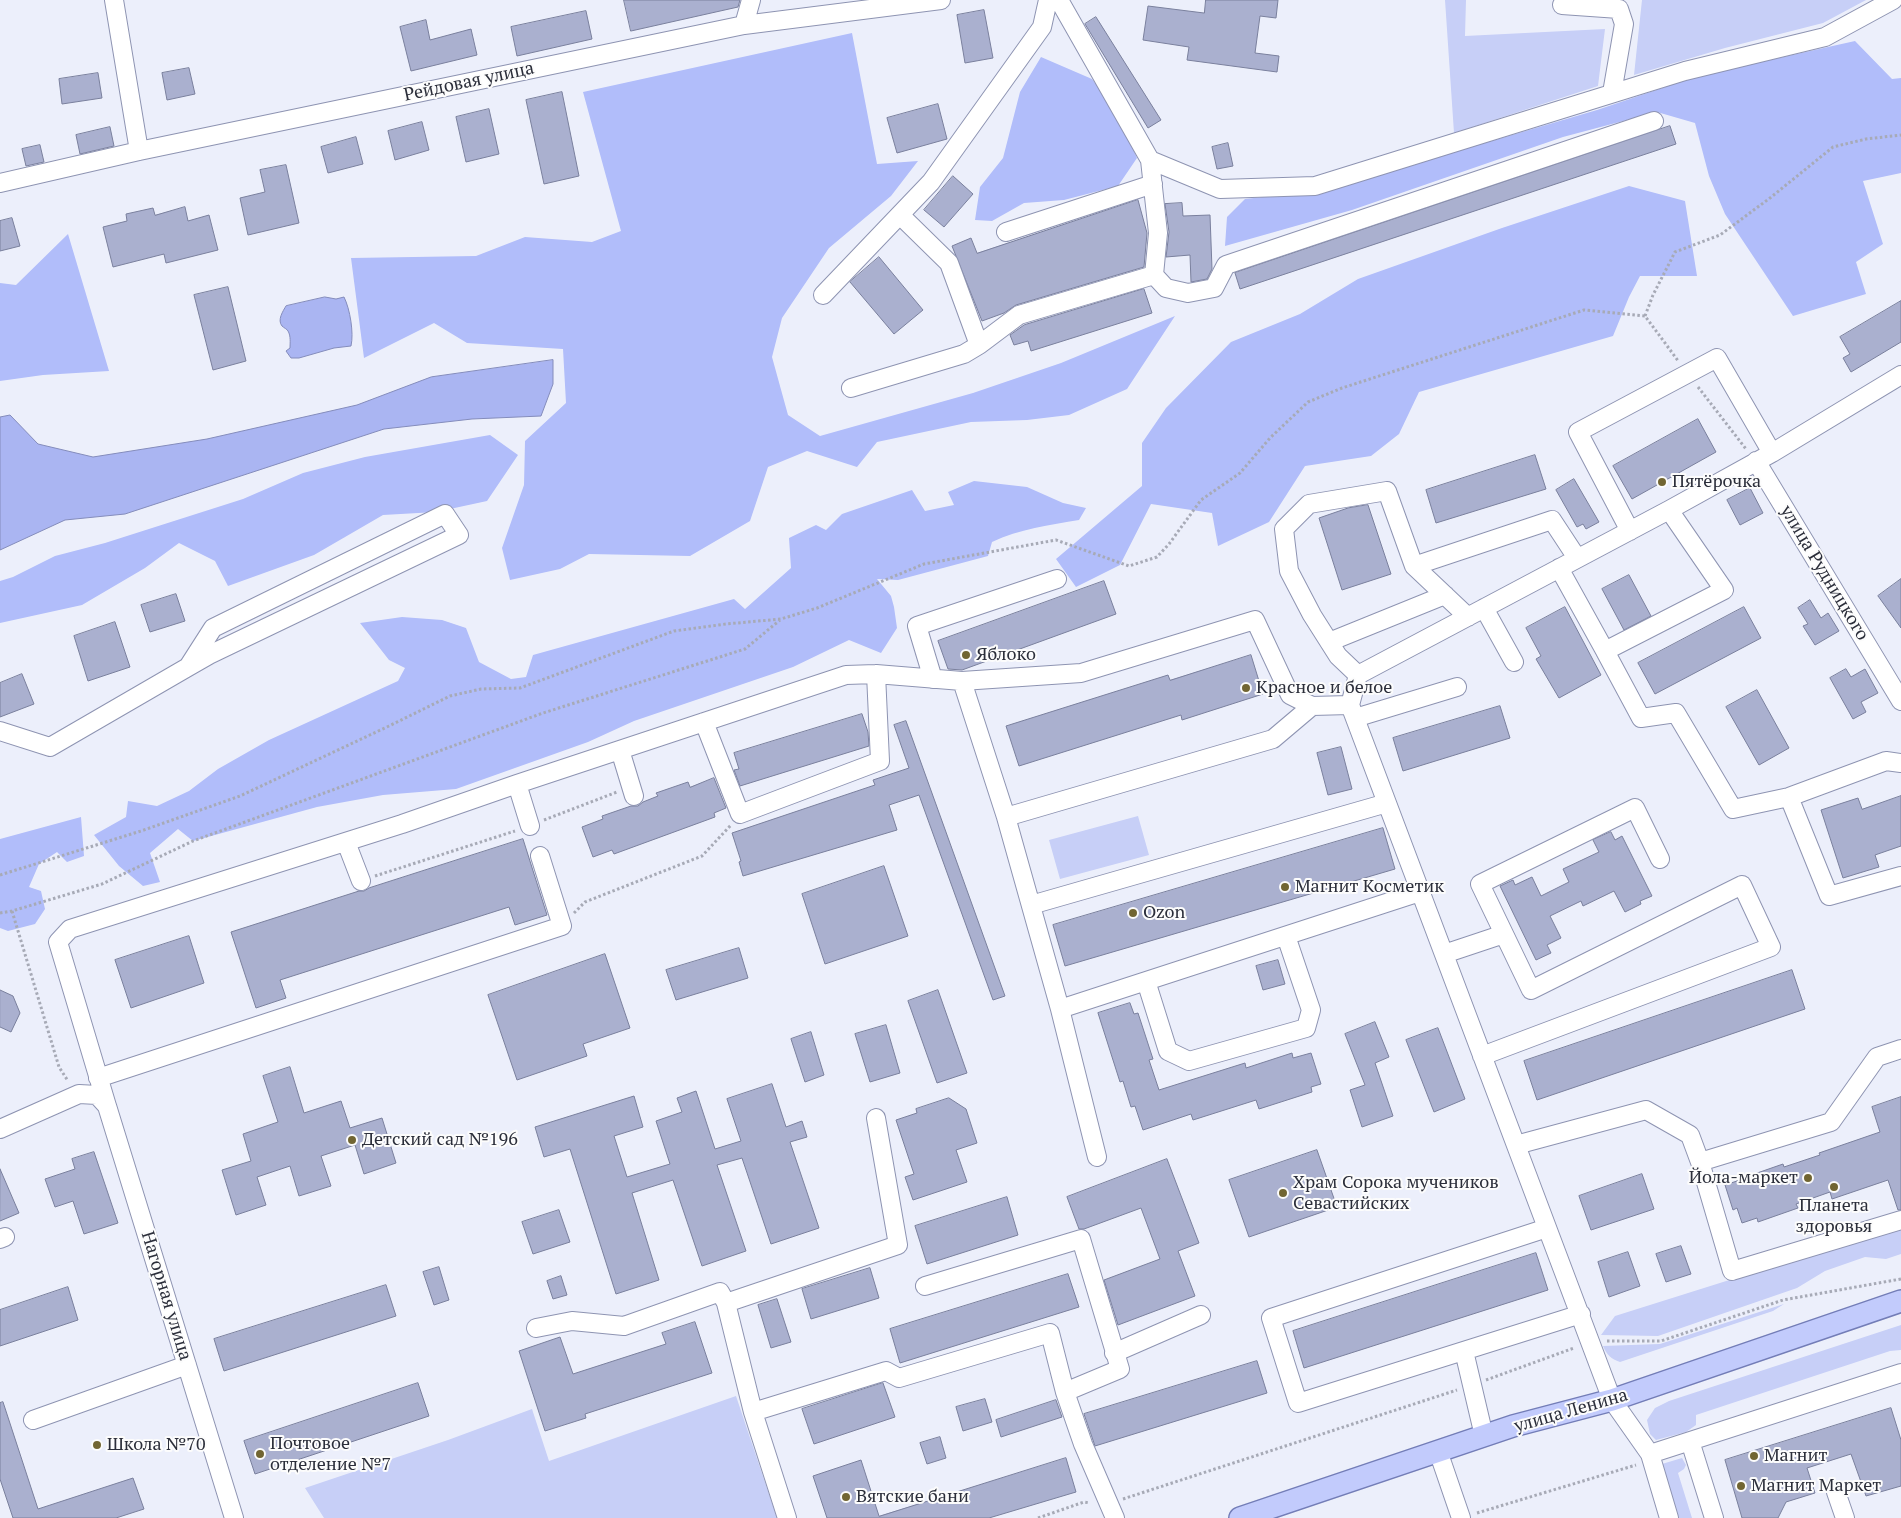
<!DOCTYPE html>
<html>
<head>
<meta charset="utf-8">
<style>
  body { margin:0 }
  canvas { display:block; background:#eceffb }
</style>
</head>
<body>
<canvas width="1901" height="1518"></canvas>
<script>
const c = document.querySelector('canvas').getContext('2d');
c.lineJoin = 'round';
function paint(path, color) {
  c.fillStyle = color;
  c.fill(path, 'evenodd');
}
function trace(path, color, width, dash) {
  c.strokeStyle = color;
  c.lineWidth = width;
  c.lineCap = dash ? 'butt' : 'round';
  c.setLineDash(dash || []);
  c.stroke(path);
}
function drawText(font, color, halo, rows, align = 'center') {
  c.font = font + ' "PT Serif",serif';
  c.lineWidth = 4;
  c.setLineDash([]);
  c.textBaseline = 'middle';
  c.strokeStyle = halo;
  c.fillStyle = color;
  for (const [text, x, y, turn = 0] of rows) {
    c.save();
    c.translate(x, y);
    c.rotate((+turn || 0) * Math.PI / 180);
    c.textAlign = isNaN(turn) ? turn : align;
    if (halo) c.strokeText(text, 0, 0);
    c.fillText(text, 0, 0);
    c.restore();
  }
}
paint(new Path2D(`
  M1445 0H1466L1465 36 1605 29 1598 86 1454 133Z
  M1642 0H1866L1823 23 1725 48 1634 75Z
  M1138 816 1149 855 1060 879 1049 840Z
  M1901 1226V1254L1886 1259 1865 1257 1825 1271 1797 1288 1658 1336 1601 1335 1615 1316Z
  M1784 1304 1773 1311 1620 1362C1611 1359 1607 1355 1603 1346L1660 1344Z
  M1901 1325V1350L1890 1351 1696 1415V1425L1686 1432 1656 1440 1650 1434 1647 1420 1655 1408 1669 1401Z
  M736 1396 777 1518H324L305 1488 448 1440 532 1409 549 1461Z
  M1682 1458 1686 1465 1684 1469 1678 1473 1692 1518H1679L1662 1464Z`), '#c7cff7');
paint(new Path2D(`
  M852 33 877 164 918 161 891 196 829 248 782 318 772 357 788 415 820 436 973 393 1061 363 1175 316 1127 389 1069 415 1027 420 971 422 877 442 857 467 807 451 768 467 750 521 690 556 589 554 560 569 510 580 502 548 524 485 525 441 566 403 563 349 467 343 434 323 364 358 351 258 476 256 525 237 592 242 621 231 583 92Z
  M1855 41 1892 79 1901 78V173L1863 181 1883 244 1856 262 1866 294 1793 316 1725 214 1709 176 1695 123 1657 112 1563 137 1352 210 1225 246 1227 217 1245 199 1325 190 1597 110 1698 76Z
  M1041 57 1092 79 1117 113 1137 158 1118 186 1064 200 1024 203 992 221 975 220 980 187 1003 158 1020 92Z
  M1629 186 1685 201 1697 276H1640L1629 297 1613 336 1419 392 1399 434 1371 456 1305 466 1269 522 1218 546 1212 513 1151 504 1120 565 1076 587 1056 559 1142 486V443L1166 408 1231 342 1300 314 1358 279 1502 228Z
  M68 234 109 371 43 375 0 381V283L16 285Z
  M490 435 518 455 487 501 436 512 383 515 314 555 228 586 215 561 179 543 145 568 82 605 0 623V581L13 577 55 556 105 543 243 499 303 473 365 457Z
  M974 481 1027 487 1063 503 1086 508 1079 520C1050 525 1019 529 992 542L988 556 898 580 877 579 891 596 894 607 897 628 881 653 849 640 793 667 634 721 588 742 456 789 383 795 317 807 193 841 178 829 150 853 160 882 143 886 119 866 94 835 126 817 128 801 157 806 189 791 218 769 269 740 398 681 405 668 389 660 360 623 402 617 442 620 466 628 479 662 511 679 526 677 533 655 734 599 745 609 791 568 789 538 816 525 826 530 842 514 912 490 925 511 954 505 948 492Z
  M81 817 84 856 67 862 57 852 39 864 29 887 41 891 45 909 35 924 8 931 0 928V839Z`), '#b1bdfa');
const water = new Path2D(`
  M325 297 336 299 344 297C350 309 354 333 351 346L334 348 299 358H291L286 351 290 348C290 343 291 336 288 331 287 329 284 328 282 326 277 320 283 311 286 306Z
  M553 360V384L541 416 472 419 384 429 125 514 65 520 0 550V417L10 415 38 444 93 457 207 439 357 405 431 377Z`);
paint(water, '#aab5f2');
trace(water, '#848cbb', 1);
const building = new Path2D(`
  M624 0H740L738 7 631 31Z
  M1206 0H1278L1276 18 1260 16 1255 53 1279 56 1277 72 1187 60 1189 47 1143 40 1148 6 1204 13Z
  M984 10 993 58 965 63 957 15Z
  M586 11 592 39 517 56 511 27Z
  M1096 17 1161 120 1148 128 1085 24Z
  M426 20 430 40 471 29 477 55 411 71 400 27Z
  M189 68 195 94 167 100 162 73Z
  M98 73 102 98 62 104 59 79Z
  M562 92 579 176 544 184 526 100Z
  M938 104 947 139 897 153 887 118Z
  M489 109 499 154 466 162 456 117Z
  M422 122 429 150 395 160 388 131Z
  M1670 126 1676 144 1240 289 1235 273Z
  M110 127 114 146 80 154 76 135Z
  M356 137 363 164 328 173 321 147Z
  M1228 143 1233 166 1217 169 1212 147Z
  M40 145 44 162 26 166 22 149Z
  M286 165 299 223 248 235 240 198 265 192 260 170Z
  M953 176 973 194 944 227 924 210Z
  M1138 200 1147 233 1144 267 1016 305 1004 313 982 321 952 246 971 238 977 253Z
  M1182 203 1183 216 1210 215 1212 269 1207 279 1191 282 1190 255 1166 257 1169 232 1165 204Z
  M185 207 188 221 209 215 218 250 166 263 164 254 113 267 103 227 127 221 126 214 153 208 155 215Z
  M12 218 20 246 0 251V221Z
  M879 257 923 310 894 334 850 282Z
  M228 287 246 361 213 370 194 295Z
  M1144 289 1152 313 1031 351 1028 341 1014 345 1010 335 1024 325Z
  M1901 301V342L1851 372 1843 358 1850 354 1840 337Z
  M1698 419 1716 452 1632 499 1613 466Z
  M1535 455 1546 489 1436 523 1426 490Z
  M1574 479 1599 522 1586 529 1583 524 1577 527 1556 490Z
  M1750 488 1763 513 1740 525 1727 500Z
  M1368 505 1391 574 1342 590 1319 518 1348 508Z
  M1629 575 1651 616 1624 630 1602 589Z
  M1901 579V628L1878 596Z
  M1104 581 1116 614 962 670 948 669 938 641Z
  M176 594 185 621 150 632 141 605Z
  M1810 600 1821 618 1828 613 1839 631 1815 645 1803 626 1808 624 1798 608Z
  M1565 607 1601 675 1559 698 1536 659 1541 656 1526 628Z
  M1744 607 1761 638 1655 694 1638 663Z
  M115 622 130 667 88 681 74 636Z
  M1251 655 1263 694 1182 720 1181 715 1019 766 1006 726 1168 675 1170 680Z
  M1846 669 1851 677 1865 669 1878 693 1861 702 1866 712 1853 719 1830 678Z
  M22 674 34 704 0 717V683Z
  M1757 690 1789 748 1759 765 1726 707Z
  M1500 706 1510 738 1403 771 1393 738Z
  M862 714 868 732 869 746 740 786 734 770 739 769 734 753Z
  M906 721 1005 996 993 1000 919 795 889 805 897 830 743 876 739 862 741 861 732 833 875 785 873 780 909 768 894 725Z
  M1341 747 1352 789 1328 795 1317 753Z
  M714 778 726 808 714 813 715 817 614 854 612 850 593 857 582 827 603 819 602 816 631 806H638L643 802 658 796 656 793 688 782 690 787Z
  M1901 796V846L1875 855 1879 867 1843 878 1821 810 1858 798 1862 809Z
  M1383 828 1395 869 1065 966 1053 925Z
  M1611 832 1615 840 1622 836 1652 896 1640 901 1641 904 1625 912 1614 891 1583 906 1581 901 1550 916 1561 938 1547 945 1551 953 1536 960 1500 886 1513 880 1515 885 1532 877 1541 896 1569 882 1563 869 1599 852 1593 840Z
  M523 839 547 915 515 925 509 907 280 980 286 998 256 1008 231 932 359 891H364L369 888Z
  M884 866 908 936 825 964 802 894Z
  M189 936 204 983 131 1008 115 960Z
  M739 948 748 978 676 1000 666 970Z
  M605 954 630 1028 583 1044 587 1056 517 1080 488 995Z
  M1278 960 1285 984 1263 990 1256 966Z
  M1792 970 1805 1009 1537 1100 1524 1061Z
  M0 990 13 996 20 1013 11 1032 0 1027Z
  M938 990 967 1073 937 1083 908 1001Z
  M1130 1003 1134 1014 1138 1013 1153 1059 1149 1060 1159 1090 1245 1063 1246 1068 1292 1053 1293 1058 1311 1053 1321 1084 1311 1087 1312 1092 1259 1109 1256 1100 1193 1120 1191 1114 1143 1130 1135 1106 1131 1107 1123 1081 1120 1082 1098 1013Z
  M1375 1022 1389 1057 1375 1063 1393 1116 1362 1127 1350 1090 1365 1085 1345 1034Z
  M886 1025 900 1073 870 1082 855 1034Z
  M1438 1028 1465 1099 1434 1112 1406 1040Z
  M811 1032 824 1075 805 1082 791 1039Z
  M290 1067 304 1113 341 1101 350 1128 382 1118 396 1163 364 1174 355 1145 321 1156 331 1186 299 1196 290 1166 257 1177 266 1205 236 1215 222 1170 251 1161 243 1134 278 1122 263 1076Z
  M772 1084 786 1127 802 1121 807 1137 790 1142 819 1228 771 1244 742 1158 717 1165 746 1251 702 1266 673 1180 632 1193 659 1280 616 1294 570 1149 544 1157 535 1127 634 1096 643 1127 614 1136 627 1177 670 1164 656 1121 682 1112 677 1098 696 1091 715 1149 741 1141 727 1099Z
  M1901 1097V1210H1898L1888 1180 1832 1199 1830 1192 1796 1204 1798 1208 1758 1222 1757 1218 1742 1223 1737 1208 1733 1210 1725 1185 1737 1181V1180L1783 1164 1784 1167 1820 1155 1819 1153 1880 1132 1872 1107Z
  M949 1098 966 1109 977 1143 956 1150 967 1182 913 1200 905 1177 914 1174 896 1120 917 1113 916 1109Z
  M1317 1150 1337 1207 1249 1237 1229 1180Z
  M94 1152 118 1223 84 1234 73 1201 55 1207 45 1179 75 1169 72 1159Z
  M1167 1159 1199 1243 1178 1251 1195 1296 1118 1325 1104 1280 1160 1259 1141 1208 1084 1229H1079L1067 1197Z
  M0 1169 19 1213 0 1221Z
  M1642 1174 1654 1209 1591 1230 1579 1196Z
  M1007 1197 1018 1235 927 1264 915 1226Z
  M559 1210 570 1242 533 1254 522 1222Z
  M1681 1246 1691 1274 1666 1282 1656 1254Z
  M1628 1252 1640 1286 1609 1297 1598 1262Z
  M1536 1253 1548 1290 1304 1368 1293 1331Z
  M439 1267 449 1300 434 1305 423 1272Z
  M870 1268 879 1298 811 1319 802 1289Z
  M1068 1274 1079 1307 900 1363 890 1329Z
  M561 1276 567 1295 553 1299 547 1281Z
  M386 1285 396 1316 224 1371 214 1339Z
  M68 1287 78 1320 0 1346V1310Z
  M777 1299 791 1342 771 1348 758 1305Z
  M695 1322 712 1373 585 1414 586 1418 545 1431 519 1351 560 1337 573 1374 666 1344 662 1333Z
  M1257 1361 1267 1393 1095 1446 1084 1414Z
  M418 1383 429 1416 255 1474 244 1441Z
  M883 1383 895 1417 814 1444 802 1409Z
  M985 1399 992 1422 963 1431 956 1407Z
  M1056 1400 1062 1417 1001 1437 996 1420Z
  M3 1402 38 1509 133 1478 144 1509 116 1518H13L0 1479V1403Z
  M1891 1408 1901 1440V1486L1866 1496 1851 1454 1807 1468 1815 1493 1786 1502 1778 1518H1742L1725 1460Z
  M940 1437 946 1458 927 1464 920 1443Z
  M1066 1458 1076 1492 989 1518H827L813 1476 861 1460 879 1516Z`);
paint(building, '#aab0cf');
trace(building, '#7a809d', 1);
const minor = new Path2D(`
  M114 0 139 151
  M1059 0 1150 160 1220 189 1315 186 1685 71 1825 37 1893 0
  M1562 5 1619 9 1624 24 1612 93
  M744 25 751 0
  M0 183 139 151 744 25 941 0
  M1006 232 1153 184
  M1154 275 1166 288 1188 293 1214 288 1226 265 1654 121
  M823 295 931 182 1042 27 1048 0
  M979 345 1019 315 1154 275 1158 233 1150 160
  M851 388 964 354 979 345 949 263 900 215
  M1756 461 1901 701
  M1669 510 1724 590 1605 651 1641 718 1676 713 1733 809 1789 797 1886 761 1901 763
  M1630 531 1578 432 1717 358 1772 453
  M1414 566 1468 617
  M1559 568 1605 651
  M1484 608 1514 662
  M1329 642 1445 595
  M1358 675 1338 656 1312 615 1289 571 1284 529 1309 504 1387 491 1414 566 1552 520 1577 558
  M933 679 917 626 1057 579
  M962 681 1081 673 1255 620 1290 695 1312 706 1350 705
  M1355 718 1457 687
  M704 722 740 814 880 761 876 674
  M0 731 50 747 188 667 209 655 459 535 445 514 213 628 188 667
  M620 750 634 796
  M517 784 530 826
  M1789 797 1829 896 1901 876
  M1006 817 1273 739 1312 706
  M346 842 361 881
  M1031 905 1387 803
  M1444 954 1504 934
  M1146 981 1168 1051 1189 1061 1306 1028 1311 1010 1286 936
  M1060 1009 1097 1157
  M1482 1056 1771 947 1742 885 1531 990 1480 884 1635 808 1660 859
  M98 1078 562 926 540 856
  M107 1106 58 942 70 929 402 824 517 784 846 675 876 674 962 681 1006 817 1060 1009 1420 892
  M0 1129 79 1094 97 1095 107 1106 234 1518
  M1516 1145 1646 1110 1690 1135 1700 1162 1831 1122 1877 1057 1901 1049
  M1700 1162 1732 1271 1901 1220
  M1547 1228 1271 1318 1298 1403 1581 1314
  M0 1239 5 1237
  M925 1286 1081 1239 1120 1369 1065 1392
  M726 1303 898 1245 876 1118
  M536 1328 572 1321 624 1326 720 1292 726 1303 753 1412
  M1464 1351 1484 1436
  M1114 1353 1201 1315
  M33 1420 187 1365
  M1690 1441 1714 1518
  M1438 1451 1461 1518
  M1650 1454 1901 1373
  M1836 1492 1845 1518
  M787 1518 753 1412 886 1371 899 1378 1050 1333 1065 1392 1083 1444 1115 1518
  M1669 1518 1650 1454 1612 1400 1350 705 1358 675 1669 510 1772 453 1901 375`);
const major = new Path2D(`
  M1240 1518 1513 1426 1612 1400 1901 1301`);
trace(minor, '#8e94b2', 20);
trace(major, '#737db7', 24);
trace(new Path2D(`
  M1645 316 1653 295 1675 252 1720 235 1770 198 1833 147 1866 139 1901 135
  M1698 387 1746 449
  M544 820 617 792
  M0 875 141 831 240 796 389 726 450 696 481 689 520 688 674 631 726 624 781 619 817 608 924 564 1056 540 1129 566 1157 557 1169 544 1201 500 1240 473 1270 438 1308 402 1342 388 1584 310 1645 316 1679 362
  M375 876 515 831
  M12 911 59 1067 68 1081
  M0 913 12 911 102 884 193 841 543 713 745 649 780 620
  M574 913 585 902 702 856 731 825
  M1607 1341H1661L1783 1300 1901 1279
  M1486 1380 1574 1348
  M1123 1499 1457 1390
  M1477 1513 1636 1465
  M1038 1518 1084 1502 1090 1503`), '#a7aab6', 3, [2.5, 2.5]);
trace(minor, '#fff', 18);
trace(major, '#c2cbfc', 21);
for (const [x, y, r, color] of [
  [1662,482,5,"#716532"],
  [966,655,5,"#716532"],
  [1246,688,5,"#716532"],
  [1285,887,5,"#716532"],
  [1133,913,5,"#716532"],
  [352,1140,5,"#716532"],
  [1808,1178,5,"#716532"],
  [1834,1187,5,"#716532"],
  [1283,1193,5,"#716532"],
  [97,1445,5,"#716532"],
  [260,1454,5,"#716532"],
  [1754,1456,5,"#716532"],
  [1741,1486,5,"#716532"],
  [846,1497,5,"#716532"]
]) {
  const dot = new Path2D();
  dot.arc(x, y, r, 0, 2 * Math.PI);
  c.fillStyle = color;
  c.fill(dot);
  trace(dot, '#fcfcfc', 2);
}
drawText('18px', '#2b2e3a', '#fcfcfc', [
  ["Рейдовая улица",469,82,-12],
  ["улица Рудницкого",1824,573,59],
  ["Нагорная улица",166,1296,73],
  ["улица Ленина",1571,1411,-16]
]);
drawText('18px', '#2b2e3a', '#fcfcfc', [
  ["Пятёрочка",1672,482],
  ["Яблоко",976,655],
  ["Красное и белое",1256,688],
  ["Магнит Косметик",1295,887],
  ["Ozon",1143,913],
  ["Детский сад №196",362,1140],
  ["Йола-маркет",1798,1178,"right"],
  ["Храм Сорока мучеников",1293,1183],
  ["Севастийских",1293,1204],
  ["Планета",1834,1206,"center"],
  ["здоровья",1834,1227,"center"],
  ["Почтовое",270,1444],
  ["отделение №7",270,1465],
  ["Школа №70",107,1445],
  ["Магнит",1764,1456],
  ["Магнит Маркет",1751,1486],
  ["Вятские бани",856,1497]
], 'left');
</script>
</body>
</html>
